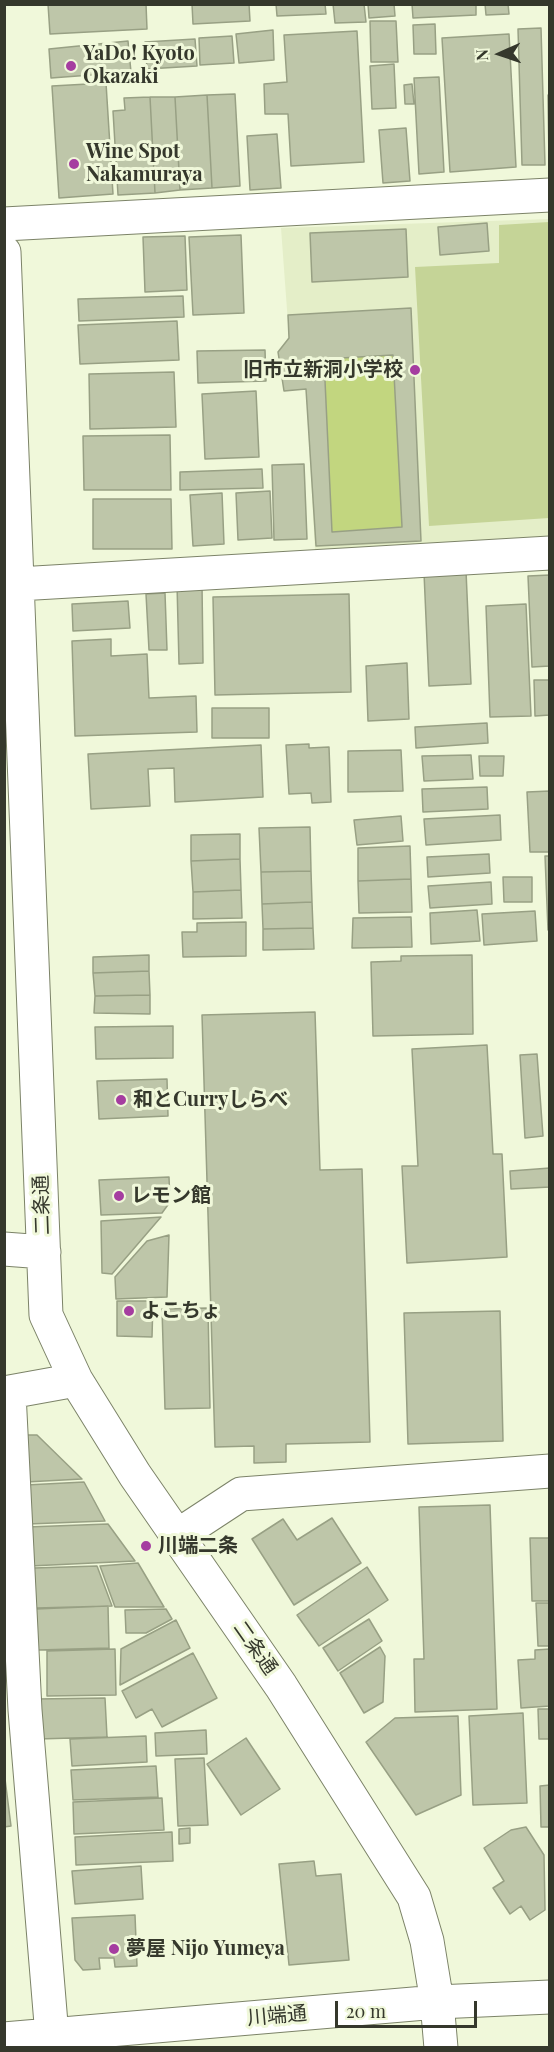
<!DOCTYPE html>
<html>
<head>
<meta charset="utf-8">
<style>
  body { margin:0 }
  #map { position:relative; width:554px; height:2052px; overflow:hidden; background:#f0f8da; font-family:"Playfair Display",serif }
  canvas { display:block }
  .frame { position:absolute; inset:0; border:6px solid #35382c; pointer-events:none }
  .north { position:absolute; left:470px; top:24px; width:60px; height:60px; -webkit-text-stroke:4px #f0f8da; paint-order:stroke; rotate:267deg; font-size:16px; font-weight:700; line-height:24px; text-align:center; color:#35382c }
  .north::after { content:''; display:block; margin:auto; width:21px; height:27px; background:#35382c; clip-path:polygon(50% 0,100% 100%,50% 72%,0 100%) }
  .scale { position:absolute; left:335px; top:2001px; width:142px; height:27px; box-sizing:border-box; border:3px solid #35382c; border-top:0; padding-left:8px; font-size:18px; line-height:21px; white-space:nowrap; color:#35382c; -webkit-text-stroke:4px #f0f8da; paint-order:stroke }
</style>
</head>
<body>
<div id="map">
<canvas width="554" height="2052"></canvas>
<div class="frame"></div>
<div class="north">N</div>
<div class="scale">20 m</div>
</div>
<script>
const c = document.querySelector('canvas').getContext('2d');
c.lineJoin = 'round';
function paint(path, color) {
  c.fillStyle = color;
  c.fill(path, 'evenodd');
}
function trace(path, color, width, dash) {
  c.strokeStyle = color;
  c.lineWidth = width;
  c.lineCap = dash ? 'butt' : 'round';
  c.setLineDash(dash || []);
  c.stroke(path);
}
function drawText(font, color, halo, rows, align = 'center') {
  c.font = font + ' "Playfair Display","Noto Sans JP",serif';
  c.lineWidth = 6;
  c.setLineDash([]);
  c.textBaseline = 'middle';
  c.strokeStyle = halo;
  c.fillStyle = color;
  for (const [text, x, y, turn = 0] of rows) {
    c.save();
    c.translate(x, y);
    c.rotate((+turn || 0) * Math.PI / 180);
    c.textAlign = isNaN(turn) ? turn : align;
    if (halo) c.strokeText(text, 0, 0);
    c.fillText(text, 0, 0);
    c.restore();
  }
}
paint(new Path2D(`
  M549 219V536L315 550 306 389 284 391 278 352 289 337 281 228Z`), '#e4eec8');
paint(new Path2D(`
  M549 222V518L429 526 415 267 499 263V225Z`), '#c5d497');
paint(new Path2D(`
  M393 355 402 527 332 532 324 359Z`), '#c2d67f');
const building = new Path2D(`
  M48 4H146L147 29 50 34Z
  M192 4H249L250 21 193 24Z
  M276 4H325L326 14 277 16Z
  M333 4H364L366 22 335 23Z
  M368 4H394L395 16 369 18Z
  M412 4H476V15L413 18Z
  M485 4H508L509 14 486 15Z
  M370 21H396L398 62H371Z
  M435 24 436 54H414L413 25Z
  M541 28 545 165H522L518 29Z
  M273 30 274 60 239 63 236 34Z
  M357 31 364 162 291 166 288 114H265L264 84 287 82 284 35Z
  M509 34 516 167 450 172 442 38Z
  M232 36 234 63 200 65 199 38Z
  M195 39 197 66 147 69 145 42Z
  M128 41 131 72 51 78 49 49Z
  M394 64 396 108 372 109 370 66Z
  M439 77 444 172 419 174 414 78Z
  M106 83 113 194 59 198 52 86Z
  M412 84 414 104H405L404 85Z
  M235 94 240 186 212 188 207 95Z
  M207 95 212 188 180 190 175 97Z
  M548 95H550V162H549Z
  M150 97H175L180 190 155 193Z
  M150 97 155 193 118 195 113 111 125 110 124 98Z
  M406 128 410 181 383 183 379 130Z
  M277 134 281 188 250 190 247 136Z
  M487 223 489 251 440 255 438 227Z
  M406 229 408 277 312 282 310 233Z
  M241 235 244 313 193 315 189 237Z
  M185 236 187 290 145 292 143 237Z
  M183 296 184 317 79 321 78 299Z
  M411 308 421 541 316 546 306 389 284 391 278 352 289 338 288 315ZM393 355 402 527 332 532 324 359Z
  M177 321 179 360 80 364 78 325Z
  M265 350 266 381 198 383 197 351Z
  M174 372 176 427 90 429 89 374Z
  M256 391 259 457 205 459 202 394Z
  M170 435 171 490H84L83 436Z
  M304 464 307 539 274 540 272 465Z
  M262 469 263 488 180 490V472Z
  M270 491 272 538 238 540 236 493Z
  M222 493 224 544 193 546 190 495Z
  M93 499H171L172 549H93Z
  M466 571 471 684 429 686 424 573Z
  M550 575V666L532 667 528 576Z
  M177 584H202L203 663 179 664Z
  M165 593 167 650H149L146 594Z
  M349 594 351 692 215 695 213 597Z
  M128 601 130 628 73 631 72 604Z
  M526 604 531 716 490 717 486 606Z
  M111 639V656L147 654 149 698 196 696 197 732 75 736 72 641Z
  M407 663 409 719 368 721 366 666Z
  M534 680H550V715L535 716Z
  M212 708H269V738H212Z
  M487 723 488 743 416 748 415 727Z
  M309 744V748L329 747 331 802 312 803 311 793 289 794 286 745Z
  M261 745 263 797 175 802 174 768 148 769 150 806 91 809 88 754Z
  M401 750 403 791 348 792V751Z
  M471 755 473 779 424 781 422 756Z
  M479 756H504L503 776H480Z
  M487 787 488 809 423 812 422 789Z
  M550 791V852H530L527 792Z
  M500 815 501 840 426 845 424 819Z
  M401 816 403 841 357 845 354 820Z
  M310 827 311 871 261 872 259 828Z
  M240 834V859L191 861V835Z
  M410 846 411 879 358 881V848Z
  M489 854 490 873 428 877 427 857Z
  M545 856H550V930H548Z
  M240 859 241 890 193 892 191 861Z
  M311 871 312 902 262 904 261 872Z
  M503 877H532V902H504Z
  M411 879 412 912 359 913 358 881Z
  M491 882 492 904 430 908 428 886Z
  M241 890 242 918 193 919V892Z
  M312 902 313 928 263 929 262 904Z
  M477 910 480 941 431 944 430 913Z
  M535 911 537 941 484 945 482 914Z
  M411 917 412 947 352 948 353 918Z
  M246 922V956L183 957 182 932H197V923Z
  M313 928 314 949 263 950V929Z
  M149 955V971L93 973V957Z
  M472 955 473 1034 373 1036 371 962 401 961V956Z
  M149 971 150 995 95 996 93 973Z
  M150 995V1014L94 1013 95 996Z
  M315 1012 320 1170 362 1169 370 1442 286 1444V1462L254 1463V1446L215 1447 202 1015Z
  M173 1026V1058L96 1059 95 1027Z
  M487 1045 493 1154H502L507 1257 407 1263 402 1166H418L412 1049Z
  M537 1054 543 1136 525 1138 520 1055Z
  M167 1079 168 1116 99 1119 97 1081Z
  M550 1168V1187L511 1189 510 1171Z
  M169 1177 170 1202 162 1213 101 1215 99 1180Z
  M161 1217 112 1274 102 1273 101 1221Z
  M169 1235 167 1297 116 1299 115 1277 147 1241Z
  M117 1301H153L152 1337 117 1336Z
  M208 1308 210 1408 165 1409 162 1309Z
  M500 1311 503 1441 408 1444 404 1313Z
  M25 1435H37L82 1479 26 1482Z
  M84 1482 105 1521 28 1524 26 1485Z
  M490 1505 497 1709 415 1712 414 1659H424L419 1507Z
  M332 1518 361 1563 294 1605 252 1539 283 1519 297 1540Z
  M108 1524 135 1561 30 1566 27 1527Z
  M530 1538H550V1601H532Z
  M138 1563 164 1607H115L100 1566Z
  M97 1566 112 1606 36 1608 34 1568Z
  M367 1567 388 1600 319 1646 297 1615Z
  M536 1603H550V1646H538Z
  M108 1606 109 1648 38 1650 36 1609Z
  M166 1609 172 1619 146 1633H126L125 1610Z
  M369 1619 382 1641 338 1671 323 1648Z
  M176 1620 190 1648 120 1685 121 1649Z
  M380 1647 385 1656 383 1702 364 1713 340 1673Z
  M115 1649 116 1695 47 1696V1651Z
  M550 1649V1706L521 1708 518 1660 535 1659V1650Z
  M193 1653 217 1698 162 1727 152 1709 136 1718 122 1691Z
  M105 1698 107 1737 38 1739 36 1699Z
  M538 1709H550V1739H539Z
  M523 1713 527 1803 473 1805 469 1716Z
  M458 1716 461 1795 416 1815 366 1742 395 1718Z
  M206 1730 207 1754 156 1756 155 1733Z
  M146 1736 147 1762 72 1766 70 1739Z
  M246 1738 280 1789 241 1815 207 1764Z
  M204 1758 208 1825 178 1826 175 1759Z
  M156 1766 158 1797 73 1800 71 1770Z
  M4 1771 11 1826 4 1827Z
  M550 1785V1827H541L540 1786Z
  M162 1798 164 1830 74 1834 73 1802Z
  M526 1827 544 1855 545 1910 530 1920 521 1906 510 1914 493 1888 504 1881 484 1848 511 1830Z
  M190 1828V1843L179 1844V1829Z
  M172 1832 173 1861 76 1865 75 1837Z
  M314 1861 316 1876 341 1874 349 1960 289 1965 279 1864Z
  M141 1866 143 1899 75 1904 72 1871Z
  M135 1915 137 1966 115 1967 114 1958H99L100 1969 83 1970 75 1960 72 1918Z`);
paint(building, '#bec6a9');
trace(building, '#98a084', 1.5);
const minor = new Path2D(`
  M4 224 550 195
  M4 252 46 1315 76 1380 135 1475 281 1686 414 1897 427 1941 437 2002 441 2048
  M18 584 550 553
  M4 1249 44 1252
  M4 1393 76 1380
  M9 1393 25 1710 53 2048
  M177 1536 241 1494 550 1471
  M4 2039 437 2002 550 1997`);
trace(minor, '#7c8368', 35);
trace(minor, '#fff', 33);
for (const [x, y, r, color] of [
  [71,66,6,"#a53da0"],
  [74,164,6,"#a53da0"],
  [415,370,6,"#a53da0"],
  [121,1100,6,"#a53da0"],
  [119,1196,6,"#a53da0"],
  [129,1311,6,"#a53da0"],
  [146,1546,6,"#a53da0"],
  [114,1949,6,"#a53da0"]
]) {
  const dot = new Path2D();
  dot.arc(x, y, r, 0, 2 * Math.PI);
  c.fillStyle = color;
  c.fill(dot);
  trace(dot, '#f0f8da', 2);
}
drawText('bold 20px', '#35382c', '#f0f8da', [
  ["YaDo! Kyoto",83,54],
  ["Okazaki",83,77],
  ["Wine Spot",86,152],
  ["Nakamuraya",86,175],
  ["旧市立新洞小学校",403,370,"right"],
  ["和とCurryしらべ",133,1100],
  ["レモン館",131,1196],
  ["よこちょ",141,1311],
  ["川端二条",158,1546],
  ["夢屋 Nijo Yumeya",126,1949]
], 'left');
drawText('20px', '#35382c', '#f0f8da', [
  ["二条通",42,1205,-92],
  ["二条通",255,1648,55],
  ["川端通",277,2016,-5]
]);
</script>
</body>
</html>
